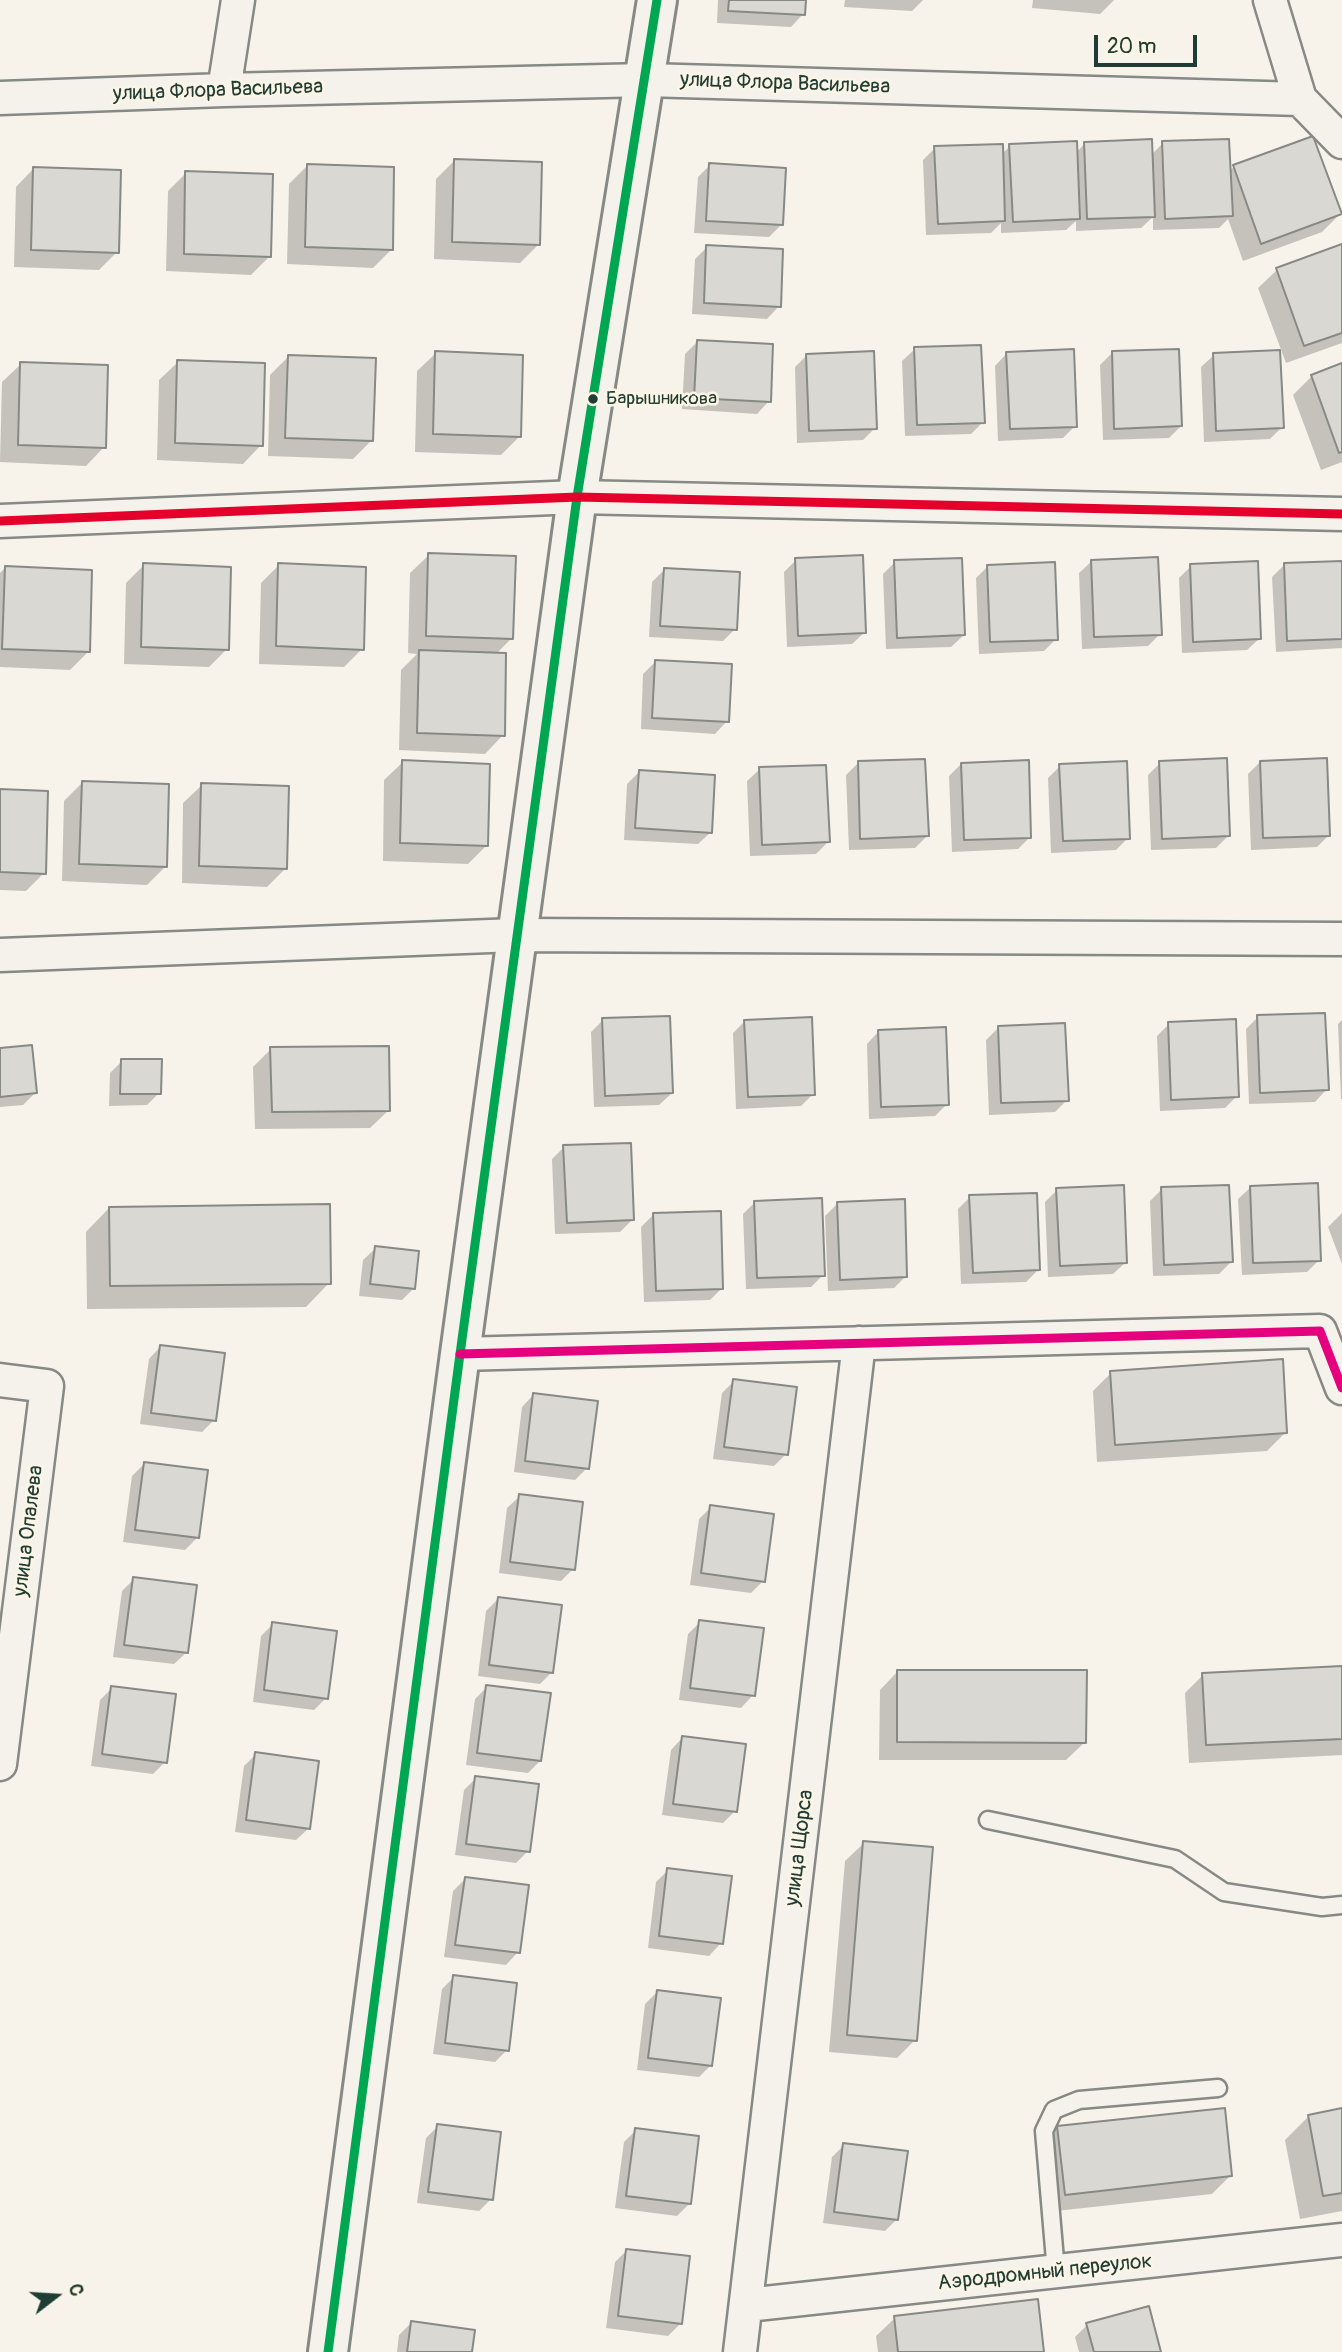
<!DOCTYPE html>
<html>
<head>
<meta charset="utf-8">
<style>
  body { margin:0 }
  #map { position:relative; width:1342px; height:2352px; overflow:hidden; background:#f7f3ea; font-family:Pangolin,sans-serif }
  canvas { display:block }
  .north { position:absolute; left:21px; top:2261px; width:70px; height:70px; -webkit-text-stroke:5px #fcf5e5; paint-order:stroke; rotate:73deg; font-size:19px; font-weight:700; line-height:28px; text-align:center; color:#1f3d34 }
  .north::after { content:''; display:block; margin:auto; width:24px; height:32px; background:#1f3d34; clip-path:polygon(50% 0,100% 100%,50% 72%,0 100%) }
  .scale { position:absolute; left:1094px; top:35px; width:103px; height:32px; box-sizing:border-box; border:4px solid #1f3d34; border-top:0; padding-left:9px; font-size:21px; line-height:24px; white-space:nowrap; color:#1f3d34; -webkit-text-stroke:5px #fcf5e5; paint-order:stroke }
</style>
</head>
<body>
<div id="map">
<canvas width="1342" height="2352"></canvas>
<div class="north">С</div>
<div class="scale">20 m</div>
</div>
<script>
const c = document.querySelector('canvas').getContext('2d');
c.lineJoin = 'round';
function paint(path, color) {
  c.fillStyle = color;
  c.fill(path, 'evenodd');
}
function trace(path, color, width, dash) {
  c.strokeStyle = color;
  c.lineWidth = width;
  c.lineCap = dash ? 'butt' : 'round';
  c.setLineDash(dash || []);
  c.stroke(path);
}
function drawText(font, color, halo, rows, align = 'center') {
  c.font = font + ' Pangolin,sans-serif';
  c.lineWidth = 5;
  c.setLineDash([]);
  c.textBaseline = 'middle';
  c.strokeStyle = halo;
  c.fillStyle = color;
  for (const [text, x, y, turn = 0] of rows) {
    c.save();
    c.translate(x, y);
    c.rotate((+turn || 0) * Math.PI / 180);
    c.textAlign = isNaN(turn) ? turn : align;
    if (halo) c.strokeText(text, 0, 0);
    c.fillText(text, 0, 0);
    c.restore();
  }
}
paint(new Path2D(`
  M718 0H804L803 14 791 27 717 23Z
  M845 0H923L912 11 844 7Z
  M1033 0H1114L1100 14 1032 8Z
  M1085 143 1151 155 1163 143 1229 171 1234 167 1340 214 1322 232 1243 261 1228 219 1219 228 1153 230V217L1141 228 1076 231V221L1066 230 1001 233V223L991 233 926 235 923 160 935 148 1001 155 1010 146 1076 153Z
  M454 161 538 245 520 263 434 259 436 179Z
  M710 165 781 225 769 237 694 233 698 177Z
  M307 166 391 250 373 268 287 264 289 184Z
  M34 168 117 252 99 270 14 267 16 187Z
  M186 173 270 256 251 275 166 271 168 191Z
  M1342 246V343L1286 363 1258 288 1277 270Z
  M707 247 779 306 767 319 692 314 695 259Z
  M697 342 769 401 757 414 682 409 685 354Z
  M915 349 983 422 971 434 905 436 902 361Z
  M436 353 519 437 501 455 415 452 417 371Z
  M1007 353 1075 426 1063 438 998 441 995 366Z
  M1112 353 1181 426 1169 438 1103 440 1100 365Z
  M807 355 875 428 863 440 797 443 795 367Z
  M1214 355 1282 427 1270 439 1204 442 1201 367Z
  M288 357 372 440 353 459 268 456 270 375Z
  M178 362 261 445 243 464 157 460 159 380Z
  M21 364 104 447 86 466 0 462 2 382Z
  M1342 365V462L1321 470 1293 395 1312 376Z
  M429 555 512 638 495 655 503 735 485 754 399 750 401 670 417 654 408 653 410 573Z
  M796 560 865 632 852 644 787 647 784 572Z
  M1092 561 1160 634 1148 646 1082 649 1079 573Z
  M895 562 964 635 951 647 886 649 883 574Z
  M1342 563V648L1276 652 1272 577 1284 565Z
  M144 565 227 649 209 667 124 664 126 583Z
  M279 565 362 649 344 667 259 664 261 583Z
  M988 566 1056 639 1044 651 979 654 976 578Z
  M1191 566 1260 638 1247 650 1182 653 1179 578Z
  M5 568 88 652 70 670 0 667V573Z
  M664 570 735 629 723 641 649 637 652 582Z
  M655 662 727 721 715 734 641 729 643 674Z
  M403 762 486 846 468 864 383 861 384 780Z
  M1260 762 1329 835 1317 847 1251 850 1248 774Z
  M858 763 927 836 915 848 849 850 846 775Z
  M1160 763 1228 836 1216 848 1151 850 1148 775Z
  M961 764 1030 837 1018 849 952 852 949 776Z
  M1060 766 1128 838 1116 850 1051 853 1048 778Z
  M760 769 828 842 816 854 750 856 747 781Z
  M639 772 711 832 698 844 624 840 627 784Z
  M82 783 166 866 147 885 62 881 64 801Z
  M202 785 285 869 267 887 182 883 183 803Z
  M0 791 44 873 26 891 0 890Z
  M1258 1017 1327 1089 1315 1102 1249 1104 1246 1029Z
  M603 1020 672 1093 659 1105 594 1107 591 1032Z
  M1342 1020V1099H1341L1338 1024Z
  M745 1021 813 1094 801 1106 736 1109 733 1033Z
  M1169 1024 1237 1096 1225 1108 1160 1111 1157 1036Z
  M999 1027 1067 1100 1055 1112 989 1115 986 1040Z
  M879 1031 947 1104 935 1116 869 1119 867 1044Z
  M271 1049 389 1110 370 1128 255 1129 253 1067Z
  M0 1050 36 1092 23 1105 0 1107Z
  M122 1061 159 1093 147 1105 109 1106 110 1073Z
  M564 1147 632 1220 620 1232 555 1234 552 1159Z
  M1251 1187 1319 1260 1307 1272 1242 1275 1238 1199Z
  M1162 1189 1231 1262 1219 1274 1153 1276 1150 1201Z
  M1057 1190 1126 1262 1113 1274 1048 1277 1045 1202Z
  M970 1197 1038 1270 1026 1282 961 1284 958 1209Z
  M755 1202 823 1275 811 1287 746 1289 743 1214Z
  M837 1204 906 1276 894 1288 828 1291 825 1216Z
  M109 1208 329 1283 306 1307 87 1309 86 1232Z
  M1342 1213V1264L1328 1227Z
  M653 1215 722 1288 710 1300 644 1302 641 1227Z
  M376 1248 414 1288 402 1300 359 1296 363 1260Z
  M161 1346 214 1420 202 1432 140 1424 149 1359Z
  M1111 1373 1285 1433 1267 1451 1097 1462 1093 1391Z
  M734 1381 786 1454 774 1466 713 1459 722 1393Z
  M534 1394 587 1468 575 1480 514 1472 522 1407Z
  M144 1464 197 1538 185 1550 123 1542 132 1476Z
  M520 1496 573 1569 561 1581 499 1573 507 1508Z
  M711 1507 763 1581 751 1593 690 1585 699 1519Z
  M134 1579 187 1652 174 1664 113 1657 122 1591Z
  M498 1599 552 1672 540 1684 478 1676 486 1611Z
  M700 1622 753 1695 741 1708 679 1700 688 1634Z
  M273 1624 326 1698 314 1710 253 1702 261 1636Z
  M1342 1668V1755L1189 1763 1185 1693 1203 1675Z
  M898 1671 1085 1742 1066 1760H879L880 1690Z
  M487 1687 540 1761 528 1773 466 1765 475 1699Z
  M112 1688 165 1762 153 1774 91 1766 100 1700Z
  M683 1737 735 1811 723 1823 662 1815 671 1750Z
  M256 1754 309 1828 296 1840 235 1832 244 1766Z
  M476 1778 528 1851 516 1863 455 1855 464 1790Z
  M864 1843 915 2040 897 2058 829 2052 845 1861Z
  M668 1870 721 1943 709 1956 648 1948 656 1882Z
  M465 1879 518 1952 506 1965 444 1957 453 1891Z
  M454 1977 507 2050 495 2062 433 2054 442 1989Z
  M657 1992 711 2065 699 2077 637 2070 645 2004Z
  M1342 2110V2211L1300 2219 1285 2140 1309 2116Z
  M438 2126 491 2199 479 2211 417 2203 426 2138Z
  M1058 2128 1230 2176 1212 2194 1047 2212 1040 2146Z
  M636 2130 689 2204 677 2216 615 2208 624 2142Z
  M844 2145 897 2219 885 2231 823 2223 832 2157Z
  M627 2250 680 2324 668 2336 606 2328 615 2262Z
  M895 2318 1042 2352H878L876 2336Z
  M411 2323 470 2352H397L399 2335Z
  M1087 2325 1159 2352H1079L1075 2337Z`), '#0003');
const building = new Path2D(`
  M729 0H806L805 15 728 11Z
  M1313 136 1342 214 1261 244 1233 165Z
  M1152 139 1155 217 1087 219 1084 142Z
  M1229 139 1233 216 1165 219 1162 141Z
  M1077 141 1080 219 1013 222 1009 144Z
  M1003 144 1005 221 938 224 934 146Z
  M454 159 542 162 540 245 452 242Z
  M709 163 786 168 783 225 706 221Z
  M307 164 394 167 393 250 305 247Z
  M33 167 121 170 119 253 31 250Z
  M185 171 273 174 271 257 184 254Z
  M1342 244V333L1304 346 1276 268Z
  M706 245 783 249 781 307 704 303Z
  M697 340 773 344 771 402 694 398Z
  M981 345 985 423 917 425 914 347Z
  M1074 349 1077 427 1010 429 1006 352Z
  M1179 349 1182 426 1114 429 1112 351Z
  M1280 350 1284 428 1216 431 1213 353Z
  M435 351 523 355 521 437 433 434Z
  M874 351 877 429 809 431 806 354Z
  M288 355 376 358 373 441 285 438Z
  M177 360 265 363 263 446 175 443Z
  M20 362 108 365 106 448 18 445Z
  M1342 363V452L1339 453 1311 375Z
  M428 553 516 556 513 639 426 636Z
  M863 555 866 633 798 636 795 558Z
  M1158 557 1162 635 1094 637 1091 560Z
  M962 558 965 635 897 638 894 560Z
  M1258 561 1261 639 1193 642 1190 564Z
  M1342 561V639L1287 641 1284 563Z
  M1055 562 1058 640 990 642 987 565Z
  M143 563 231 567 229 650 141 647Z
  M278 563 366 567 364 650 276 646Z
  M5 566 92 570 90 652 2 649Z
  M664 568 740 572 737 630 660 626Z
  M419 650 506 653 505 736 417 733Z
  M655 660 732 664 729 722 652 718Z
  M1227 758 1230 836 1162 839 1159 761Z
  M1327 758 1330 836 1263 838 1260 761Z
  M925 759 929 836 860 839 858 761Z
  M402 760 490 764 488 846 400 843Z
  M1029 760 1031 838 964 840 961 763Z
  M1127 761 1130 839 1063 841 1059 764Z
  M826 765 830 842 762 845 759 767Z
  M639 770 715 775 712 833 635 828Z
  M82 781 169 784 167 867 79 864Z
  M201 783 289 786 287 869 199 866Z
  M0 789 48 791 46 874 0 872Z
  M1325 1013 1329 1090 1260 1093 1257 1015Z
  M670 1016 673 1093 605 1096 602 1018Z
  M812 1017 815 1095 748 1097 744 1020Z
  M1236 1019 1239 1097 1171 1100 1168 1022Z
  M1065 1023 1069 1101 1001 1103 998 1026Z
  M946 1027 949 1105 881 1107 878 1030Z
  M32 1045 37 1093 0 1097V1048Z
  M389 1046 390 1111 272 1112 270 1047Z
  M121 1059H162L161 1094H120Z
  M631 1143 634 1220 567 1223 563 1145Z
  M1318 1183 1321 1261 1253 1263 1250 1186Z
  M1124 1185 1127 1263 1060 1266 1056 1188Z
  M1229 1185 1233 1262 1164 1265 1161 1187Z
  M1037 1193 1040 1270 973 1273 969 1195Z
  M822 1198 825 1276 757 1278 754 1201Z
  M905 1199 907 1277 840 1280 837 1202Z
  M330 1204 331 1284 110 1286 109 1207Z
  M721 1211 723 1289 656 1291 653 1213Z
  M375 1246 419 1251 415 1289 370 1284Z
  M160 1345 225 1353 216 1421 151 1413Z
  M1283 1359 1287 1433 1115 1445 1110 1371Z
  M733 1379 797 1387 788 1455 724 1447Z
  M533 1393 598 1401 589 1469 525 1461Z
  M144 1462 208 1470 199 1538 135 1530Z
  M519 1494 583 1502 575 1570 510 1562Z
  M710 1505 774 1514 765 1582 701 1573Z
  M133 1577 197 1585 188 1653 124 1645Z
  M498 1597 562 1605 553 1673 489 1665Z
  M699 1620 764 1628 755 1696 690 1688Z
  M272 1622 337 1631 328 1699 264 1690Z
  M1342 1666V1739L1206 1745 1202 1673Z
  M897 1670H1087L1086 1743 897 1742Z
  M486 1685 551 1693 541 1761 477 1753Z
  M111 1686 176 1694 167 1763 102 1754Z
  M682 1736 746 1744 737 1812 673 1804Z
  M255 1752 319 1761 310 1829 246 1820Z
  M475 1776 539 1784 530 1852 466 1844Z
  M863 1841 933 1847 917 2041 847 2035Z
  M667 1868 732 1876 723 1944 659 1936Z
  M465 1877 529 1885 520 1953 455 1945Z
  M453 1975 517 1983 509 2051 445 2043Z
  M657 1990 721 1998 712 2066 648 2058Z
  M1225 2108 1232 2176 1065 2195 1057 2126Z
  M1342 2108V2193L1323 2196 1308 2115Z
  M437 2124 501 2132 493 2200 428 2192Z
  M635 2128 699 2136 691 2204 626 2196Z
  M843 2143 908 2151 898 2220 834 2212Z
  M626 2249 690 2256 682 2324 618 2316Z
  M1038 2299 1044 2352H898L894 2316Z
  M1149 2306 1161 2352H1094L1086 2323Z
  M411 2321 475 2330 472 2352H407Z`);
paint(building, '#dad8d2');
trace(building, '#868984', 2);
const lane = new Path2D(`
  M988 1820 1175 1859 1224 1892 1322 1907 1342 1905
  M1056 2272 1044 2131 1054 2110 1079 2100 1218 2088`);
const street = new Path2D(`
  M1270 0 1300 99
  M224 90 238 0
  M0 98 224 90 646 80 1300 99 1342 142
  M0 521 577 497 1342 514
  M0 955 516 935 1342 939
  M460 1354 1320 1331 1342 1388
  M0 1380 47 1386 0 1764
  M747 2305 1342 2240
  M740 2352 859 1343`);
const secondary = new Path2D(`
  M328 2352 460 1354 577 497 657 0`);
trace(lane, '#868984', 21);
trace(street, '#868984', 37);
trace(secondary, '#868984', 44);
trace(lane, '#f5f2ec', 16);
trace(street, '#f5f2ec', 32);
trace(secondary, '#f5f2ec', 38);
trace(new Path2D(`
  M328 2352 460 1354 577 497 657 0`), '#00a651', 9);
trace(new Path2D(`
  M0 521 577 497 1342 514`), '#e4002b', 9);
trace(new Path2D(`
  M460 1354 1320 1331 1342 1388`), '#e5007d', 9);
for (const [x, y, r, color] of [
  [593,399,6,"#1f3d34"]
]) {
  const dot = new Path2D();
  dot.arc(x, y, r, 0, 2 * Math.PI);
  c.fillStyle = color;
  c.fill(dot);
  trace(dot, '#fcf5e5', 2.5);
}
drawText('19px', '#1f3d34', '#fcf5e5', [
  ["Барышникова",606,399]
], 'left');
drawText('21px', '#1f3d34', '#fcf5e5', [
  ["улица Флора Васильева",785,84,2],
  ["улица Флора Васильева",218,91,-2],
  ["улица Опалева",29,1531,-83],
  ["улица Щорса",800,1848,-83],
  ["Аэродромный переулок",1045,2273,-6]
]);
</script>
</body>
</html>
